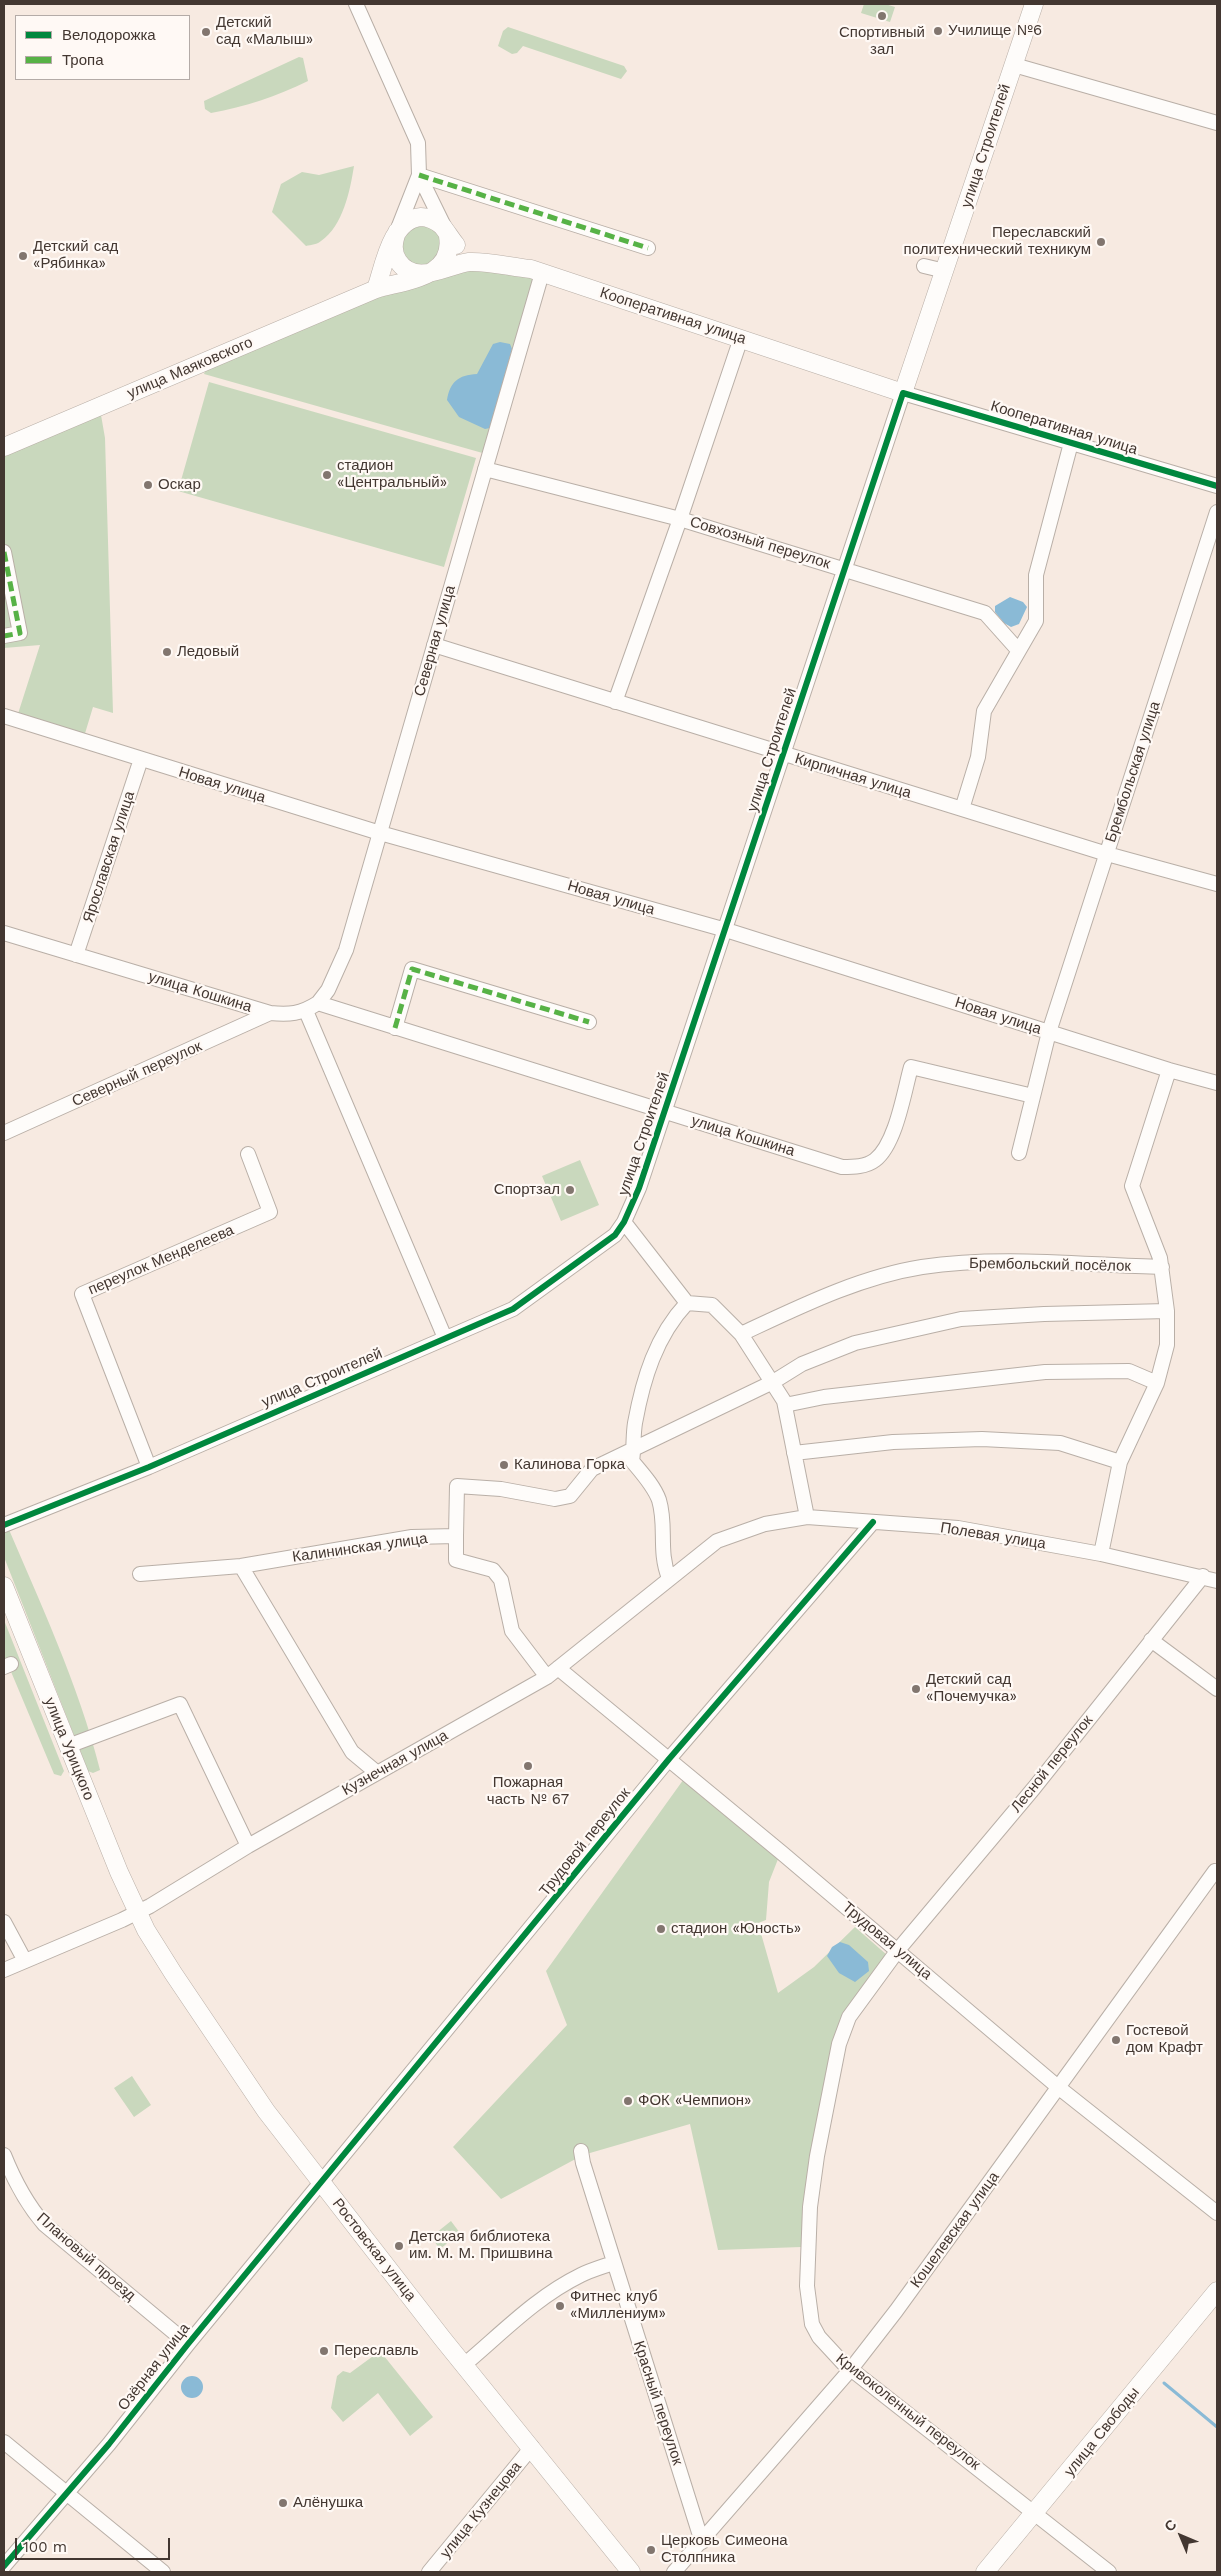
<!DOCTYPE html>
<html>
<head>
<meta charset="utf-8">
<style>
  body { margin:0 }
  #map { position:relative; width:1221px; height:2576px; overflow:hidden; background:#f7eae1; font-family:"Work Sans",sans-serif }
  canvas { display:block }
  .frame { position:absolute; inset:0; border:5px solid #433731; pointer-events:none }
  .legend { position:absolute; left:15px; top:15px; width:175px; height:65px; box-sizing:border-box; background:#fff9f5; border:1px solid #b4aba7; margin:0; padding:6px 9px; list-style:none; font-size:15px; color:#433731 }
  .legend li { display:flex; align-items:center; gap:10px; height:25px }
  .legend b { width:25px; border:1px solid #b4aba7 }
  .north { position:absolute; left:1156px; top:2511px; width:50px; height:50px; -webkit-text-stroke:4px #fff9f5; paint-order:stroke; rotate:315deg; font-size:14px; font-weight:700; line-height:20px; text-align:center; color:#433731 }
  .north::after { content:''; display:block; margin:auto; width:18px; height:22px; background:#433731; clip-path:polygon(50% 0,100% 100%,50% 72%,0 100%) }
  .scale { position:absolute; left:15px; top:2538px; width:155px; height:22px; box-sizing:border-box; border:2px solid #433731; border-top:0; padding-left:6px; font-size:15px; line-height:18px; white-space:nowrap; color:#433731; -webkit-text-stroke:4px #fff9f5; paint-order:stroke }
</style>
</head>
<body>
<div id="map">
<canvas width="1221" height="2576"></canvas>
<div class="frame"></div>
<ul class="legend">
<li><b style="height:6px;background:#00873e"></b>Велодорожка</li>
<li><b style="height:6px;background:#57b246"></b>Тропа</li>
</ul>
<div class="north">С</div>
<div class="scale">100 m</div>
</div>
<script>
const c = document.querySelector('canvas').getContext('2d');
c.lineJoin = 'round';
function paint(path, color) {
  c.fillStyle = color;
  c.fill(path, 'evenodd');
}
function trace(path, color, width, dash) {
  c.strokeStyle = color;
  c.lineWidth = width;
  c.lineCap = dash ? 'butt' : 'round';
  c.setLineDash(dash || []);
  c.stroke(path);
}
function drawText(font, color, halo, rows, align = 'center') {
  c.font = font + ' "Work Sans",sans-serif';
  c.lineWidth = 4.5;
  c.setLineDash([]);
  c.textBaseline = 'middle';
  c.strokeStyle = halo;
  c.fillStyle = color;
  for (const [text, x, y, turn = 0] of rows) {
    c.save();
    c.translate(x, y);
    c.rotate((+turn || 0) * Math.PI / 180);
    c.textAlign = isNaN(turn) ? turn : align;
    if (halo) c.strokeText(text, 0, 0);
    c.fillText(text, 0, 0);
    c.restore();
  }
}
paint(new Path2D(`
  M864 4H885L895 7 890 22 861 13Z
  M508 27 624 66 627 71 621 79 523 46 517 53 512 54 498 46 503 31Z
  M299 57 303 58 308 81C277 96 245 107 211 113L205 109 204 101Z
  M354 166C350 191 343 226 321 241 318 244 311 245 306 246L272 212 281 184 302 172 319 175Z
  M416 220 447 237 435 269 402 264 397 235Z
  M470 266 538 276 486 454 204 374 207 365 378 293Z
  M209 382 476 458 444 567 178 491Z
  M101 415 105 438 113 713 93 707 83 740 16 720 40 645 4 648V451Z
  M580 1160 599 1205 561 1221 542 1176Z
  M4 1518C38 1598 79 1685 100 1770L93 1773 88 1771 4 1557Z
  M4 1620 64 1771 61 1776 54 1774 4 1655Z
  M686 1776 780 1854 769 1882 766 1920 758 1923 778 1993 814 1967 855 1927 887 1955 849 2004 840 2024 803 2220 801 2247 718 2250 690 2124 583 2155 501 2199 453 2147 567 2025 546 1971Z
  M132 2076 151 2105 134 2117 114 2088Z
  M451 2221 460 2233 440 2249 431 2237Z
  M380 2351 433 2417 410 2436 378 2393 343 2422 331 2408 337 2376 343 2371 350 2373Z`), '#c9d8bd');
paint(new Path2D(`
  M500 342 510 344 512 349 490 428 485 429 459 417 447 400C450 382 458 375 477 374L493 344Z
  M1010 597 1023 602 1027 607 1019 624 1011 627 1004 623 995 612V606Z
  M840 1942 849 1945 868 1962 869 1971 855 1982 839 1973 827 1956 832 1947Z
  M181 2387a11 11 0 1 1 22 0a11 11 0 1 1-22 0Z`), '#8abad6');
trace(new Path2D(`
  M1164 2383 1217 2427`), '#8abad6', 3);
const minor = new Path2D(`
  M356 4 418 143 419 175 397 231
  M1014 65 1217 123
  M419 175 648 248
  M419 175 445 228
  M924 266 945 271
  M485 469 680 519 985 613 1018 650
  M4 552 20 633 4 636
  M434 645 1107 854 1217 884
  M615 702 680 519 741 338
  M4 716 380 833 726 930 1169 1070 1217 1083
  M962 809 978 757 984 711 1036 621V575L1071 443
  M4 933 270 1013C289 1015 301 1014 318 1003L842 1167C853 1167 866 1167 875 1160 896 1144 904 1092 911 1067L1033 1096
  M76 955 141 759
  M318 1003 328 990 346 950 542 273
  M306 1011 445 1338
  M395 1028 412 969 589 1022
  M4 1133 270 1013
  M1019 1153 1049 1032 1217 512
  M624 1222 687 1303 712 1305 741 1334 784 1401 807 1517
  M741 1334C799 1307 859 1277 922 1267 1000 1255 1083 1265 1162 1267
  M785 1405 824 1397 1045 1372 1129 1371 1157 1383
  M794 1453 893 1442 982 1439 1060 1443 1120 1462
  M149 1467 82 1294 270 1212 248 1154
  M4 1525 149 1467 513 1309 615 1235 624 1222 639 1188 903 393 1217 486
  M456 1536 457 1486 501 1489 555 1499 570 1496 592 1469 773 1382 802 1364 855 1343 961 1319 1044 1314 1167 1311
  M1101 1554 1120 1462 1157 1383 1167 1345V1311L1160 1258 1132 1186 1169 1070
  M241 1566 352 1752 376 1772
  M140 1574 241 1566 412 1537 456 1536V1560L493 1570 501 1580 512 1631 547 1677
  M669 1578C658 1551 667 1526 659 1500 654 1486 642 1473 632 1461 634 1449 633 1435 635 1423 643 1379 656 1336 687 1303
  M1151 1640 1217 1689
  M4 1667 11 1664
  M558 1668 782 1853 1058 2087 1217 2213
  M68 1746 180 1704 248 1846
  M4 1922 25 1961
  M4 1970 122 1920 150 1906 248 1846 547 1677 717 1541 765 1524 807 1517 958 1528 1101 1554 1217 1581
  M581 2151 583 2163 702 2542
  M4 2155C14 2180 26 2203 44 2224L188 2344
  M465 2364C502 2333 536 2297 581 2275 591 2270 602 2267 613 2263
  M4 2442 163 2572
  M4 2566 109 2444 188 2344 669 1759 873 1522
  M429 2572 532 2447
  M674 2572 851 2369 896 2311 1215 1871
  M1109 2572 843 2363 819 2337 812 2324 807 2286 810 2207 817 2156 839 2044 849 2017 898 1950 1034 1788 1203 1576`);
const major = new Path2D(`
  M397 232C393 243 392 251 398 261 415 287 447 265 469 262 488 261 511 267 531 269L903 393 1034 4
  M376 289C384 266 391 219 421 217 428 217 437 221 442 226 447 232 451 239 456 245
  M4 447 376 289C407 280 455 277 448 236
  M4 1586 119 1872 146 1930 173 1973 266 2111 442 2338 631 2572
  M985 2572 1217 2291`);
trace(minor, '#b9afa7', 16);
trace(major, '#b9afa7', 19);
trace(minor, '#fefcfa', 14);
trace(major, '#fefcfa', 18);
trace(new Path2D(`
  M419 175 648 248
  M4 552 20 633 4 636
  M395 1028 412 969 589 1022`), '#57b246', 5, [10, 5]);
trace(new Path2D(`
  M4 1525 149 1467 513 1309 615 1235 624 1222 639 1188 903 393 1217 486
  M4 2566 109 2444 188 2344 669 1759 873 1522`), '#00873e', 6);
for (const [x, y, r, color] of [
  [882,16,5,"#82766f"],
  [938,31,5,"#82766f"],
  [206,32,5,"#82766f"],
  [1101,242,5,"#82766f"],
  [23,256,5,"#82766f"],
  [327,475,5,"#82766f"],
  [148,485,5,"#82766f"],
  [167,652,5,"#82766f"],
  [570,1190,5,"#82766f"],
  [504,1465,5,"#82766f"],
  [916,1689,5,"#82766f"],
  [528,1766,5,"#82766f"],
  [661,1929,5,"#82766f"],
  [1116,2040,5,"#82766f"],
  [628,2101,5,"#82766f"],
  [399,2246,5,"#82766f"],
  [560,2306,5,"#82766f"],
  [324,2351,5,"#82766f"],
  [283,2503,5,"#82766f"],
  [651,2550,5,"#82766f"]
]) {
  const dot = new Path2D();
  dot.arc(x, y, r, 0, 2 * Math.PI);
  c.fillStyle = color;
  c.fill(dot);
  trace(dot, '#fff9f5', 2);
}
drawText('15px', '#433731', '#fff9f5', [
  ["Детский",216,23],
  ["сад «Малыш»",216,40],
  ["Училище №6",948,31],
  ["Спортивный",882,33,"center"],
  ["зал",882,50,"center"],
  ["Переславский",1091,233,"right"],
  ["политехнический техникум",1091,250,"right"],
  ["Детский сад",33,247],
  ["«Рябинка»",33,264],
  ["стадион",337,466],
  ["«Центральный»",337,483],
  ["Оскар",158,485],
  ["Ледовый",177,652],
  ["Спортзал",560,1190,"right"],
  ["Калинова Горка",514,1465],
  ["Детский сад",926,1680],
  ["«Почемучка»",926,1697],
  ["Пожарная",528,1783,"center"],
  ["часть № 67",528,1800,"center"],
  ["стадион «Юность»",671,1929],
  ["Гостевой",1126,2031],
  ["дом Крафт",1126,2048],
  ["ФОК «Чемпион»",638,2101],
  ["Детская библиотека",409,2237],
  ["им. М. М. Пришвина",409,2254],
  ["Фитнес клуб",570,2297],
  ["«Миллениум»",570,2314],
  ["Переславль",334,2351],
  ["Алёнушка",293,2503],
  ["Церковь Симеона",661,2541],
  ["Столпника",661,2558]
], 'left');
drawText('15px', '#433731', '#fff9f5', [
  ["улица Строителей",986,146,-72],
  ["Кооперативная улица",673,316,18],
  ["улица Маяковского",190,368,-23],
  ["Кооперативная улица",1064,428,17],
  ["Совхозный переулок",760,543,17],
  ["Северная улица",435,641,-74],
  ["улица Строителей",772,750,-72],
  ["Брембольская улица",1133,772,-72],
  ["Кирпичная улица",853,776,17],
  ["Новая улица",222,785,17],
  ["Ярославская улица",109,857,-72],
  ["Новая улица",611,898,16],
  ["улица Кошкина",200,992,17],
  ["Новая улица",998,1016,18],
  ["Северный переулок",137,1074,-24],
  ["улица Строителей",644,1134,-71],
  ["улица Кошкина",743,1136,17],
  ["переулок Менделеева",161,1260,-23],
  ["Брембольский посёлок",1050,1265,1],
  ["улица Строителей",322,1378,-23],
  ["Полевая улица",993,1536,9],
  ["Калининская улица",360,1548,-8],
  ["улица Урицкого",69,1749,68],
  ["Кузнечная улица",395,1763,-29],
  ["Лесной переулок",1052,1764,-51],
  ["Трудовой переулок",585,1842,-51],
  ["Трудовая улица",887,1941,40],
  ["Кошелевская улица",955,2230,-54],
  ["Ростовская улица",374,2250,52],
  ["Плановый проезд",86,2257,41],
  ["Озёрная улица",154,2367,-52],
  ["Красный переулок",658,2403,72],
  ["Кривоколенный переулок",908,2412,38],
  ["улица Свободы",1102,2432,-51],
  ["улица Кузнецова",481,2510,-51]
]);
</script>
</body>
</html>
